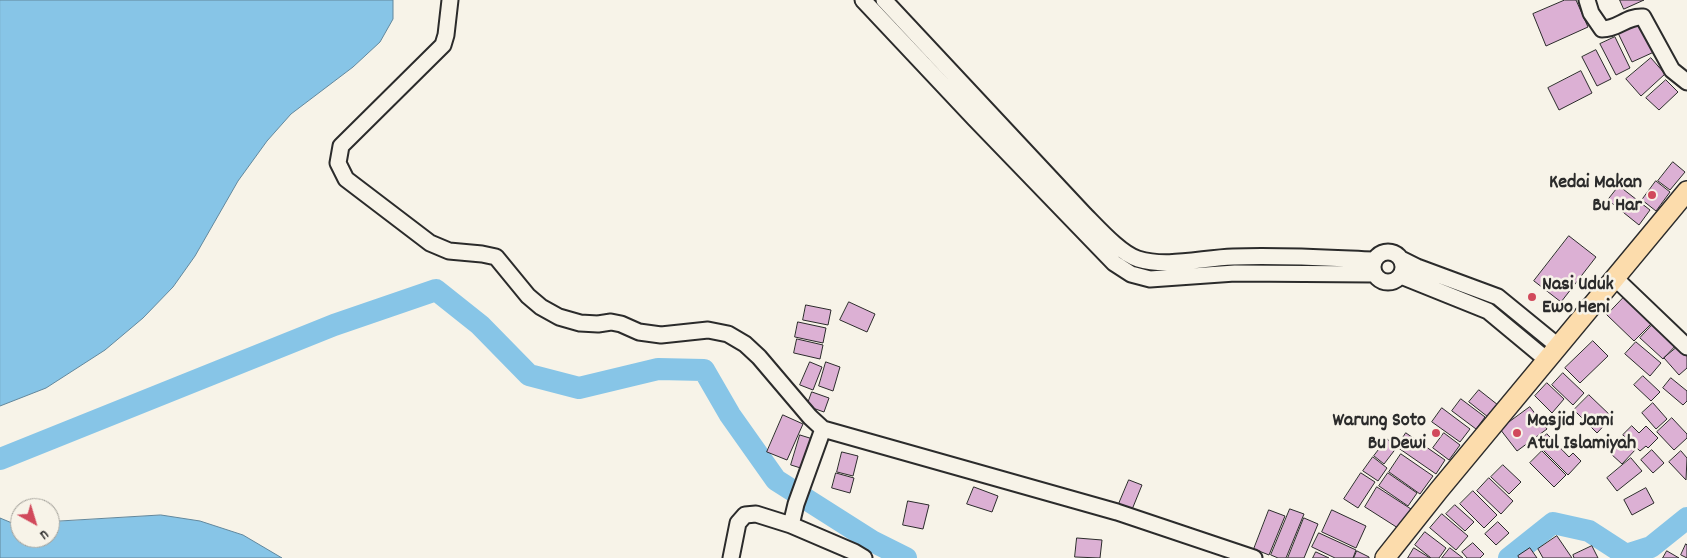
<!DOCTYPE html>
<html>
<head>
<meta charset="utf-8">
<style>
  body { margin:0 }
  #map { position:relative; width:1687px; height:558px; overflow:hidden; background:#f7f3e8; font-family:Dekko,sans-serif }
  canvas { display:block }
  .north { position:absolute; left:10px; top:498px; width:50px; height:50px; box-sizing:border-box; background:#f7f3e8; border:1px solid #a5a39c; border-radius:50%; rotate:141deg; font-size:14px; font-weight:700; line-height:20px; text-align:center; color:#2b2b2b }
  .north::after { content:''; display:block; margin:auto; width:18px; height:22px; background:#d1495b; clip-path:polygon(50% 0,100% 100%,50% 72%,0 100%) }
</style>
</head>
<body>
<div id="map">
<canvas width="1687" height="558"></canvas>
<div class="north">U</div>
</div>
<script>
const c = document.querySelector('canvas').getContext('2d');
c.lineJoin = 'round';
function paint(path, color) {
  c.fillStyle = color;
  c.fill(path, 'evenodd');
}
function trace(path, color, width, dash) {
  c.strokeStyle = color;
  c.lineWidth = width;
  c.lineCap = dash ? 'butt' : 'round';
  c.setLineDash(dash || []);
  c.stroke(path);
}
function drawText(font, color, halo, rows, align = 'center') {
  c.font = font + ' Dekko,sans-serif';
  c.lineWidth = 5;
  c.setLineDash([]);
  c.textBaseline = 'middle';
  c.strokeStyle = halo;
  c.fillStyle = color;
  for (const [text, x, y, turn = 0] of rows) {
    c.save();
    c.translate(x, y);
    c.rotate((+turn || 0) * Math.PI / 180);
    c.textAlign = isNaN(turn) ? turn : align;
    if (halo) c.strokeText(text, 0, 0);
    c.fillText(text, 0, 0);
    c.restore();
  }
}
const water = new Path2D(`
  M0 0H393V19L380 42 353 67 291 114 267 141 238 181 195 256 173 287 143 318 105 350 46 388 0 406Z
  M161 515 200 521 243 535 282 558H0V518L12 523H20V538H50V522Z`);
paint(water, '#87c5e7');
trace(water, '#62879c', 1);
trace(new Path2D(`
  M0 459 334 325 436 290 480 325 529 375 579 388 658 369 704 370 730 415 776 480 872 541 906 558
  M1509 558 1553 523 1589 531 1626 555 1651 547 1687 518`), '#87c5e7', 22);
const building = new Path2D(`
  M1565 0H1576L1588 27 1546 46 1533 14Z
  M1620 0H1644L1624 9Z
  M1640 22 1654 52 1632 62 1618 33Z
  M1615 37 1630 68 1616 75 1600 44Z
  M1596 50 1611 79 1597 86 1582 57Z
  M1651 58 1665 74 1641 96 1626 79Z
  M1581 71 1592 93 1559 110 1548 88Z
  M1666 80 1678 92 1659 110 1646 98Z
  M1673 162 1685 172 1670 190 1658 181Z
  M1656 181 1670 192 1656 211 1642 200Z
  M1619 186 1650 210 1639 225 1608 200Z
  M1569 236 1596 257 1561 302 1534 281Z
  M1628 293 1655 320 1634 341 1607 315Z
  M849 302 875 314 867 332 840 320Z
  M806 305 831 310 828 325 803 320Z
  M798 322 826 328 823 343 795 337Z
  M1655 322 1678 343 1663 359 1640 338Z
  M797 339 823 345 820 359 794 353Z
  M1593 341 1608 356 1580 383 1565 368Z
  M1636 342 1661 363 1650 376 1625 354Z
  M1681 344 1687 351V368L1679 375 1664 358Z
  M810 362 822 367 813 390 800 385Z
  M826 362 840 367 833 391 819 386Z
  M1563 373 1584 393 1573 405 1552 385Z
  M1643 376 1660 392 1651 401 1634 385Z
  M1671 378 1687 391V401L1683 405 1663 388Z
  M1547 383 1564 399 1552 413 1535 396Z
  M1479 390 1498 405 1488 417 1469 402Z
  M812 392 829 398 824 412 807 406Z
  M1589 395 1612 417 1597 433 1574 410Z
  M1461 399 1485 417 1476 429 1452 411Z
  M1653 403 1667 419 1656 429 1642 413Z
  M1530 407 1547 429 1517 451 1500 429Z
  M1442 408 1470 429 1460 442 1432 422Z
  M783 415 803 424 787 460 767 452Z
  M1672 418 1687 434V438L1674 450 1657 432Z
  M1632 426 1639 433 1646 426 1658 438 1648 448 1646 446 1640 451 1623 435Z
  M1406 433 1445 460 1436 474 1397 447Z
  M1444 433 1460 445 1449 460 1433 448Z
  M1547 434 1569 457 1573 453 1581 461 1568 475 1537 444Z
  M800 435 816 440 807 470 791 465Z
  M1625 438 1636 449 1622 464 1610 453Z
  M1387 439 1397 447 1384 464 1374 456Z
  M1652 450 1664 463 1653 473 1641 460Z
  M1542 451 1566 475 1554 487 1530 463Z
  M1681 451 1687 458 1686 480 1669 462Z
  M842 452 858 456 853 476 837 472Z
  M1401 454 1433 476 1420 494 1389 472Z
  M1373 457 1387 468 1378 481 1363 471Z
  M1631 458 1642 471 1617 491 1607 478Z
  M1503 465 1521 482 1509 494 1491 477Z
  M836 473 854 478 850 493 832 488Z
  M1361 473 1375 482 1358 508 1344 499Z
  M1388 473 1417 493 1408 506 1379 486Z
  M1489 478 1513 501 1501 514 1477 491Z
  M1129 480 1142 485 1131 512 1118 506Z
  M974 487 998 496 992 512 967 504Z
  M1377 487 1411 509 1398 528 1365 507Z
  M1646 488 1654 503 1632 515 1624 500Z
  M1473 491 1497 515 1484 528 1460 504Z
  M908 501 929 505 923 529 903 525Z
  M1455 505 1474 522 1465 531 1446 514Z
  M1290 509 1304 514 1286 558H1278L1271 555Z
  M1269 510 1285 516 1269 555 1254 549Z
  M1332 510 1366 526 1356 548 1322 532Z
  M1442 514 1468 536 1456 550 1430 528Z
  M1304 518 1318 524 1304 558H1288Z
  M1498 522 1509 533 1496 545 1485 534Z
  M1425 532 1446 548 1439 558H1431L1415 545Z
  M1319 533 1356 550 1353 558H1335L1312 547Z
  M1557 536 1572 558H1543L1538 549Z
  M1077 538 1102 540 1100 558 1075 557Z
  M1473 543 1484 554 1480 558H1467L1462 552Z
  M1686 544 1687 545V558L1681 555Z
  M1592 546 1598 558H1574L1573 555Z
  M1414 548 1430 558H1408Z
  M1450 548 1463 558H1442Z
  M1530 548 1537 558H1519L1518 556Z
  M1357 551 1369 557V558H1354Z
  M1667 551 1679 558H1663Z
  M1316 552 1329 558H1313Z`);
paint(building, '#dcb0d4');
trace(building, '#2b2b2b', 1);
const minor = new Path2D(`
  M450 0 446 35 443 45 341 146 338 163 346 179 430 243 449 251 482 254 496 257 528 296 541 307 559 317 580 323 598 324 611 322 621 324 639 332 661 335 708 330 728 334 745 344 759 357 810 417 823 429
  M863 0 974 118 1114 263 1131 274 1150 279 1235 273 1374 274
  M884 0 1085 215C1098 228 1121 254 1138 259 1167 268 1202 258 1233 257 1280 255 1327 258 1374 260
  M1587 0 1591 13 1602 29C1619 29 1626 16 1643 17L1672 70 1687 82
  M1373 267a15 15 0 1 1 30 0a15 15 0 1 1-30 0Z
  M1401 259 1417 267 1498 297 1558 346
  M1401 276 1488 311 1547 360
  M1615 278 1687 347
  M791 525 854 552 864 558
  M731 558 738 523 745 515 756 514 791 525 796 504 823 429 1117 512 1254 558`);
const major = new Path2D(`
  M1385 558 1439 490 1687 191`);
trace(minor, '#2b2b2b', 19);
trace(major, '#2b2b2b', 22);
trace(minor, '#f7f3e8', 15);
trace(major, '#fcdcac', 19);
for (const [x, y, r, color] of [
  [1652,195,5,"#d1495b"],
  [1532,297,5,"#d1495b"],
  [1436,433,5,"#d1495b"],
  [1517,433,5,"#d1495b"]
]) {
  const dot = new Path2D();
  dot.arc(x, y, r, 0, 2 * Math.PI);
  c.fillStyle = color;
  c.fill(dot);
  trace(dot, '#f7f3e8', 2);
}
drawText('bold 20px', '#2b2b2b', '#f7f3e8', [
  ["Kedai Makan",1642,184],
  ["Bu Har",1642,207],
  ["Nasi Uduk",1542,286,"left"],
  ["Ewo Heni",1542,309,"left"],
  ["Warung Soto",1426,422],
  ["Bu Dewi",1426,445],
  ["Masjid Jami",1527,422,"left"],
  ["Atul Islamiyah",1527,445,"left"]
], 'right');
</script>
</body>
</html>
